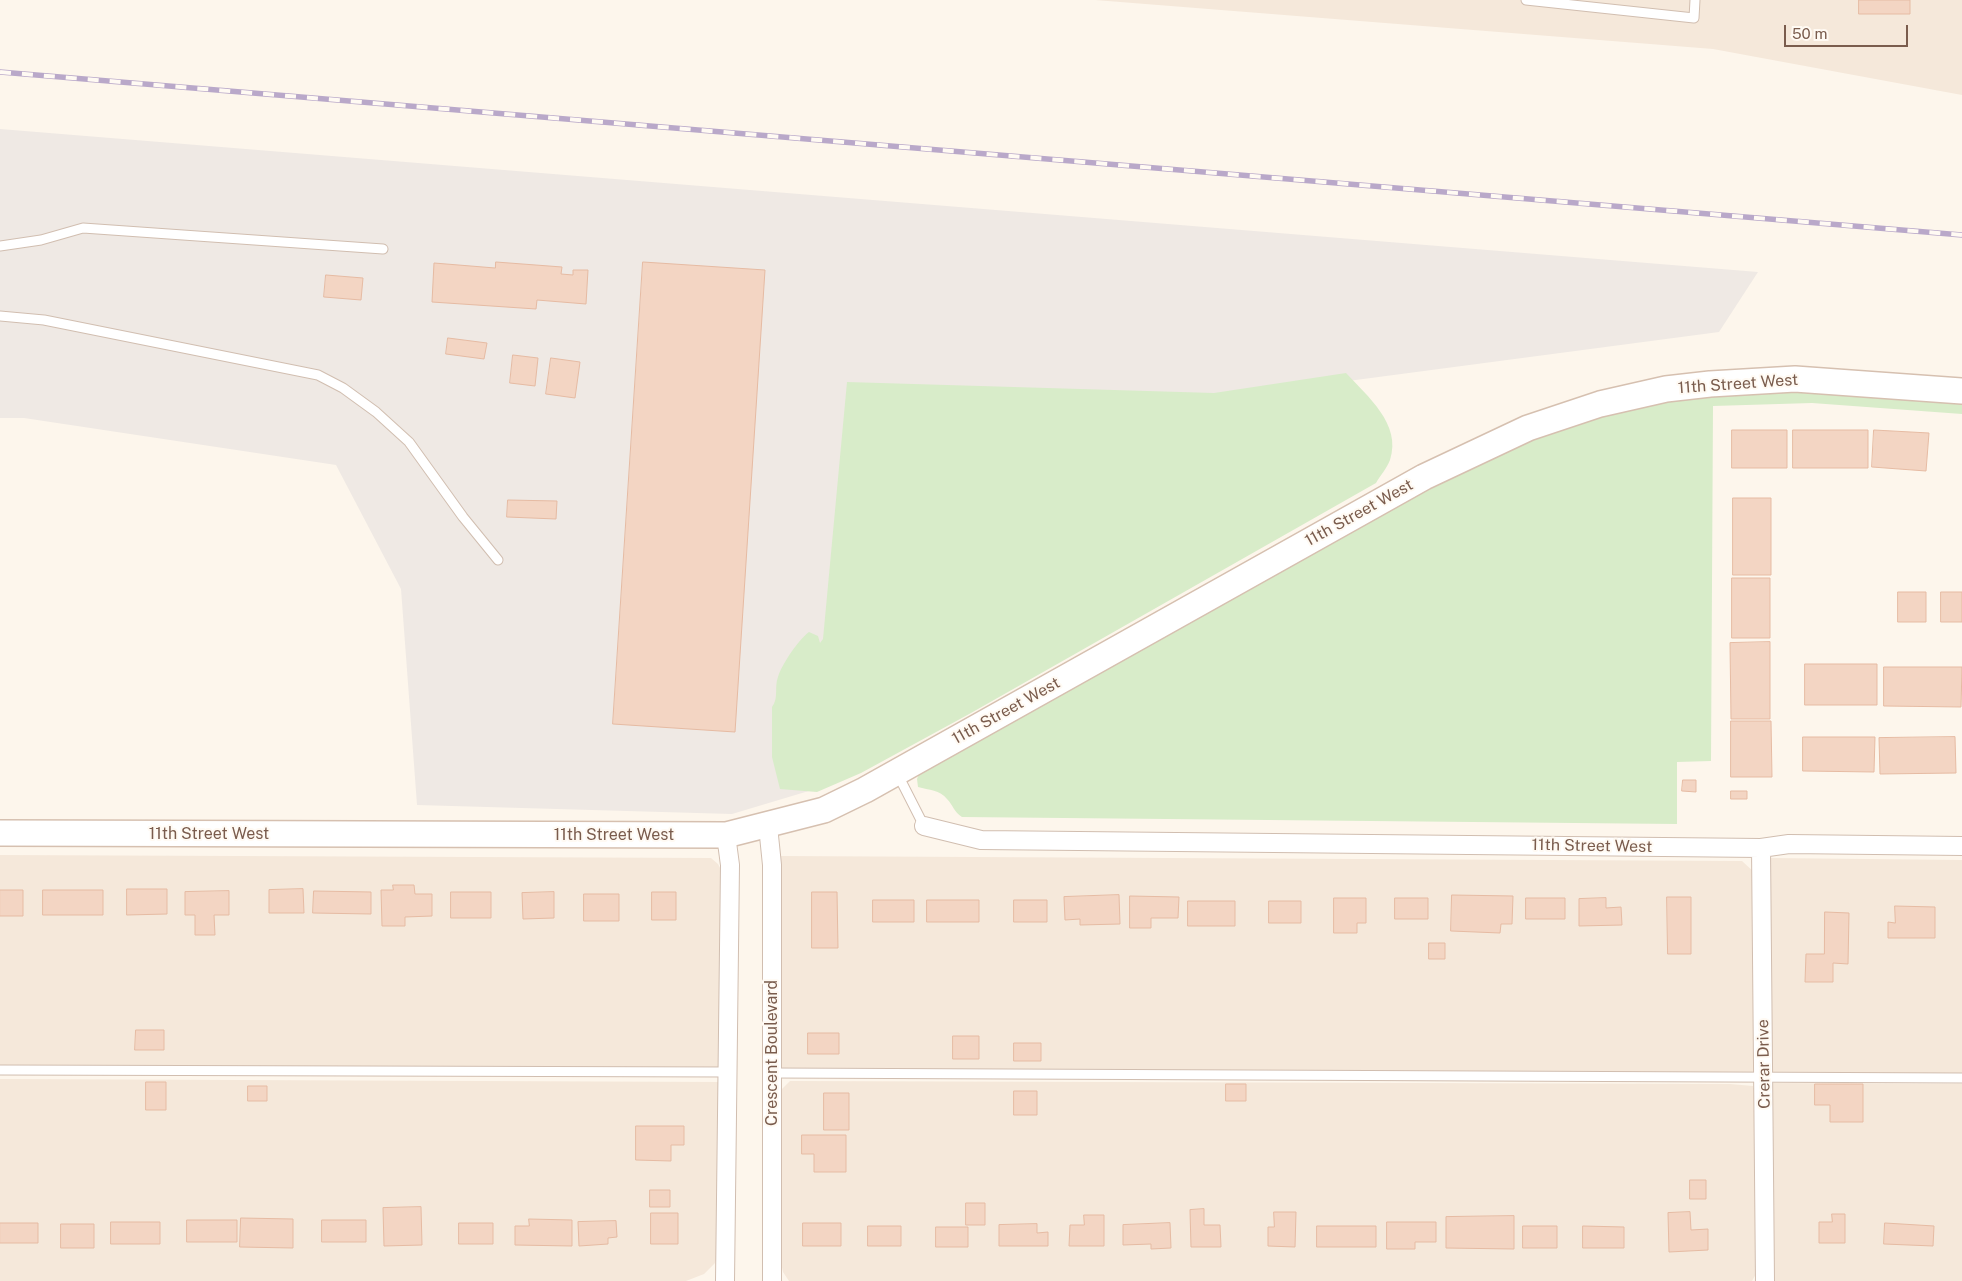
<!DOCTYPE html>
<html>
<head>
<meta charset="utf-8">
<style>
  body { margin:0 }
  #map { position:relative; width:1962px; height:1281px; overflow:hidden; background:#fdf6ec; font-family:"Public Sans",sans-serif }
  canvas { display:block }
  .scale { position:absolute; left:1784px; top:25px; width:124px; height:22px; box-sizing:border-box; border:2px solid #7a5c4d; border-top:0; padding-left:6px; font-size:15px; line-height:18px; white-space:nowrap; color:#7a5c4d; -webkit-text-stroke:4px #fffaf3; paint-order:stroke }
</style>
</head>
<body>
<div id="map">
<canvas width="1962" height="1281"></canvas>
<div class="scale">50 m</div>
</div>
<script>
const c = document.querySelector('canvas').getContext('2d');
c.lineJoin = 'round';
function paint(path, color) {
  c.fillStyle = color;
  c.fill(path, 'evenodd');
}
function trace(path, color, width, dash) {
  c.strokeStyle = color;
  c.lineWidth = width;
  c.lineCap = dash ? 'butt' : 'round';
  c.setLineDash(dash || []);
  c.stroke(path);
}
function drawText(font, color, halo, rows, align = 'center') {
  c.font = font + ' "Public Sans",sans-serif';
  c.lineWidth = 4;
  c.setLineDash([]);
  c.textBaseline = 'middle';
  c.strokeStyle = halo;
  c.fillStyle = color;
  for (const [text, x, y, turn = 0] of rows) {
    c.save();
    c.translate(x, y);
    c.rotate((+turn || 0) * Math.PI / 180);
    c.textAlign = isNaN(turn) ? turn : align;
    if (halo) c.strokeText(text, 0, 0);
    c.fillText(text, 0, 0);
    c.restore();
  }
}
paint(new Path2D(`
  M1095 0H1962V95L1713 49Z
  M0 855 711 858 718 864 724 875 721 1069 0 1065Z
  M781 856 1742 861 1755 873 1756 1068 1753 1073 1746 1074 781 1069Z
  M1770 858 1962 860V1074H1772Z
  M0 1079 720 1082 719 1252 715 1263 704 1274 686 1281H0Z
  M790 1081 1730 1084 1753 1086 1756 1094V1274L1752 1281H789L783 1272 780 1259 782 1089Z
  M1765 1083 1962 1084V1281H1770Z`), '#f5e8da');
paint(new Path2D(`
  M0 129 1758 272 1719 332 1212 399 812 790 732 814 417 805 401 589 336 465 24 418H0Z`), '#efe9e4');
paint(new Path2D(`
  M1346 373C1367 396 1402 424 1390 460 1387 468 1380 476 1376 483L971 713 861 773 817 792 780 789 772 757V707C779 698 774 687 778 677 782 664 799 639 809 632L818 636 820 643 823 639 847 382 1214 393Z
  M1772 389 1962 399V414L1812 403 1713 406 1711 761 1677 762V824L962 817C954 812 953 805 947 799 940 790 929 790 918 787L917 779 920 771 1463 469 1569 424 1665 400Z`), '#d8ecc9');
const building = new Path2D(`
  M1859 0H1910V14H1859Z
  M496 262 562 267 561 274 573 275V270H588L586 304 537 300 536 309 432 302 434 263 495 268Z
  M643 262 765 270 735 732 613 724Z
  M326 275 363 278 361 300 324 297Z
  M448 338 487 343 484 359 446 354Z
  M513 355 538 358 535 386 510 383Z
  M551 358 580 362 575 398 546 394Z
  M1732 430H1787V468H1732Z
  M1793 430H1868V468H1793Z
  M1874 430 1929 433 1926 471 1872 467Z
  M1733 498H1771V575H1733Z
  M508 500 557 501 556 519 507 517Z
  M1732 578H1770V638H1732Z
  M1898 592H1926V622H1898Z
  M1941 592H1962V622H1941Z
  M1770 642V719H1731L1730 643Z
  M1805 664H1877V705H1805Z
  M1884 667H1962L1961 707 1884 706Z
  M1731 721H1771L1772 777H1731Z
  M1803 737H1875L1874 772 1803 771Z
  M1955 737 1956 773 1880 774 1879 738Z
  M1683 780H1696V792L1682 791Z
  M1731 791H1747V799H1731Z
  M393 885H414L415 894H432V916L405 917V926H382L381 890H393Z
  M127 889H167V914L127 915Z
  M303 889 304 913H269V890Z
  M0 890H23V916H0Z
  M43 890H103V915H43Z
  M229 891V915H214L215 935H195V915H185V892Z
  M314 891 371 892V914L313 913Z
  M451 892H491V918H451Z
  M554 892V918L523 919 522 893Z
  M652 892H676V920H652Z
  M812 892H837L838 948H812Z
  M584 894H619V921H584Z
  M1119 895 1120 924 1080 925V919L1065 920 1064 897Z
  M1452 895 1513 896 1512 924H1501L1500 933 1451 931Z
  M1130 896 1179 897 1178 918H1151V928H1130Z
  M1667 897H1691V954H1668Z
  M1334 898H1366V923H1357V933H1334Z
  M1395 898H1428V919H1395Z
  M1526 898H1565V919H1526Z
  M1606 898V908L1621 907 1622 925 1579 926V899Z
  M873 900H914V922H873Z
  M927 900H979V922H927Z
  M1014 900H1047V922H1014Z
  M1188 901H1235V926H1188Z
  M1269 901H1301V923H1269Z
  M1895 906 1935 907V938H1888V922L1895 923Z
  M1825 912 1849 913 1848 964 1833 963V982H1805L1806 954H1824Z
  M1429 943H1445V959H1429Z
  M136 1030H164V1050H135Z
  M808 1033H839V1054H808Z
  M953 1036H979V1059H953Z
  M1014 1043H1041V1061H1014Z
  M146 1082H166V1110H146Z
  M1226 1084H1246V1101H1226Z
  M1815 1084H1863V1122H1830V1105H1815Z
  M248 1086H267V1101H248Z
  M1014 1091H1037V1115H1014Z
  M824 1093H849V1130H824Z
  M636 1126H684V1145H671V1161L636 1160Z
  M802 1135H846V1172H814V1154H802Z
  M1690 1180H1706V1199H1690Z
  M650 1190H670V1207H650Z
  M966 1203H985V1225H966Z
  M421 1207 422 1245 384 1246 383 1208Z
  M1204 1209V1225H1220L1221 1247H1191L1190 1210Z
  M1274 1212H1296L1295 1247 1268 1246V1227H1274Z
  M1690 1212 1691 1230 1708 1229V1250L1669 1252 1668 1213Z
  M651 1213H678V1244H651Z
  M1832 1214H1845V1243H1819V1222H1832Z
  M1084 1215H1104V1246H1069L1070 1225H1084Z
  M1514 1216V1249L1446 1248V1217Z
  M241 1218 293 1219V1248L240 1247Z
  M529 1219 572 1220V1246L515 1245V1226H529Z
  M187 1220H237V1242H187Z
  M322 1220H366V1242H322Z
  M616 1221 617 1237 608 1238V1244L579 1246 578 1222Z
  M111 1222H160V1244H111Z
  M1387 1222H1436V1242H1415V1249H1387Z
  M0 1223H38V1243H0Z
  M459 1223H493V1244H459Z
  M803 1223H841V1246H803Z
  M1170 1223 1171 1248 1151 1249V1244L1123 1245V1225Z
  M1885 1223 1934 1226 1933 1246 1884 1244Z
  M61 1224H94V1248H61Z
  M1037 1224V1233L1048 1232V1246H999V1225Z
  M868 1226H901V1246H868Z
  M1317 1226H1376V1247H1317Z
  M1523 1226H1557V1248H1523Z
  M1583 1226 1624 1227V1248H1583Z
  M936 1227H968V1247H936Z`);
paint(building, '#f3d5c3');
trace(building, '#e6bba3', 1);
const lane = new Path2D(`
  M1526 0 1694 18 1695 0
  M0 246 41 240 83 228 383 249
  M0 316 44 320 318 375 343 388 376 412 409 442 463 517 498 560
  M897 773 924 826
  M0 1070 729 1072
  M772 1073 1962 1078`);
const street = new Path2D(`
  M768 826 772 865V1281
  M924 826 981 840 1761 848 1789 844 1962 846
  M1761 848 1765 1281
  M725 1281 730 865 726 835`);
const secondary = new Path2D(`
  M0 833 726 835 824 810 865 790 1424 477 1528 428 1600 404 1666 389 1710 384 1795 379 1962 391`);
trace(lane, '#d1beb0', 11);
trace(street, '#d1beb0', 20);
trace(secondary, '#d6c0b0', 28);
trace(lane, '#fff', 9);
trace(street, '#fff', 18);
trace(secondary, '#fff', 25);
const rail = new Path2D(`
  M0 72 1962 235`);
trace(rail, '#b9a8c9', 5.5);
trace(rail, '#fffaf3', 4, [11]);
drawText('16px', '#7a5c4d', '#fffaf3', [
  ["11th Street West",1738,384,-4],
  ["11th Street West",1359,513,-29],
  ["11th Street West",1006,711,-29],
  ["11th Street West",209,834],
  ["11th Street West",614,835],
  ["11th Street West",1592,846,1],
  ["Crescent Boulevard",772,1053,-90],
  ["Crerar Drive",1764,1064,-91]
]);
</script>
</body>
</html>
